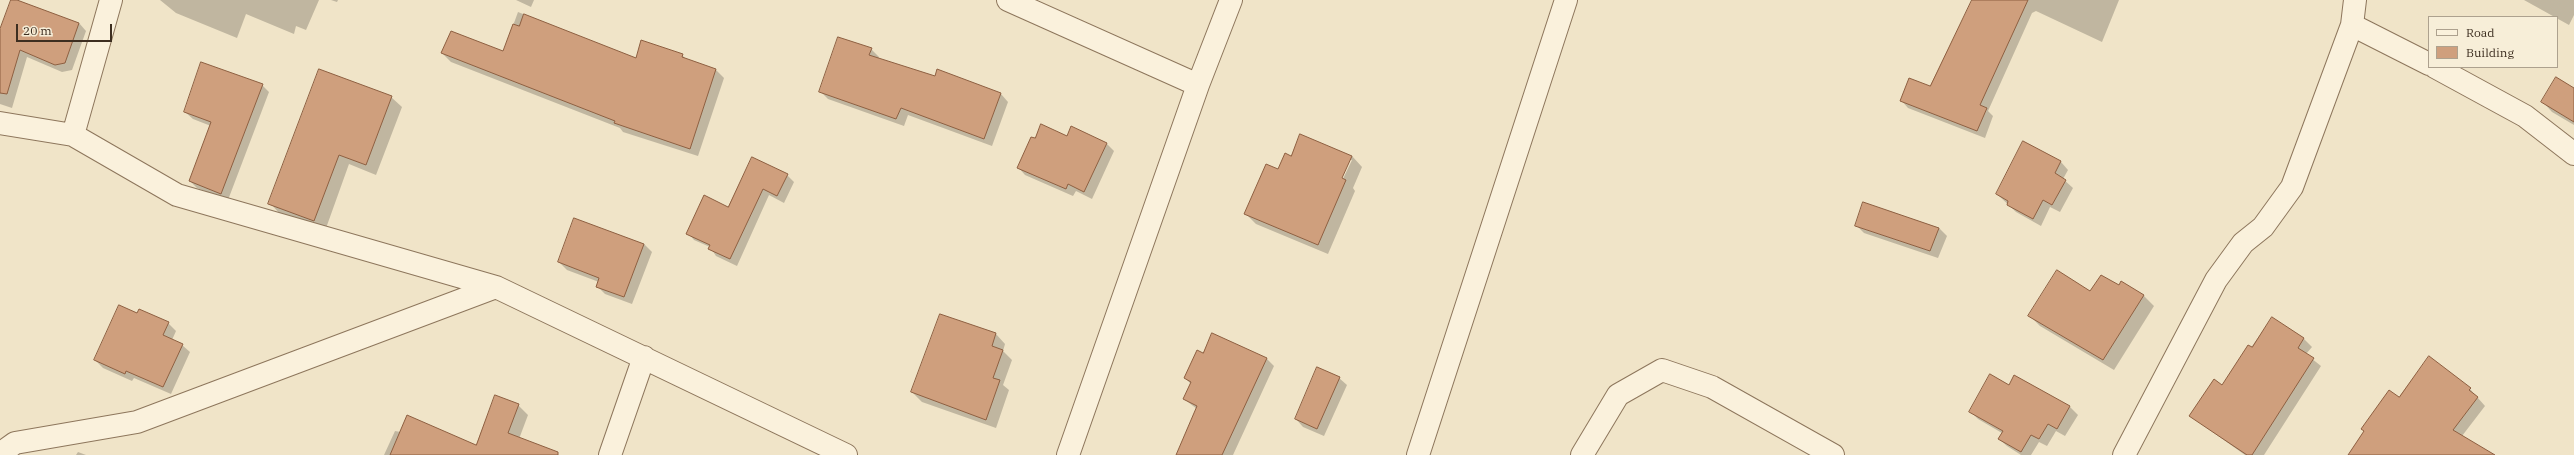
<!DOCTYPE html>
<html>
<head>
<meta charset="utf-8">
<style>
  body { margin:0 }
  #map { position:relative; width:2574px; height:455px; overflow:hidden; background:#f0e4c8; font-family:"IBM Plex Serif",serif }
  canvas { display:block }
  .legend { position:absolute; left:2428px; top:16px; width:130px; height:52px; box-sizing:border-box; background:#f7eed8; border:1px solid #ada18e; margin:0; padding:5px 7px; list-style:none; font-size:12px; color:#3d2e20 }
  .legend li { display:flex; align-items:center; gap:8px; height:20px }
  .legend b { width:20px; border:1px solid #ada18e }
  .scale { position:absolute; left:16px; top:24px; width:96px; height:18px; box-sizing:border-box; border:2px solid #3d2e20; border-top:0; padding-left:5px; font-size:12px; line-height:14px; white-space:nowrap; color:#3d2e20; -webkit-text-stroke:3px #f7eed8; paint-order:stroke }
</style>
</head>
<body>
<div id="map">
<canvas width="2574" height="455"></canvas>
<ul class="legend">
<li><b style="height:5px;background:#faf1dc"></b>Road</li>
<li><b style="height:11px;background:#cf9f7d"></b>Building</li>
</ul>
<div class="scale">20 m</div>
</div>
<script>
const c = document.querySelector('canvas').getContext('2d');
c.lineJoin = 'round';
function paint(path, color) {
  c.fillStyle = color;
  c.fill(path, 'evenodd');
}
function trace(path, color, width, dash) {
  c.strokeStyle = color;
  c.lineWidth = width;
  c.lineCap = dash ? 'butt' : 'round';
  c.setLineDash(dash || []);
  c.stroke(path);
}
paint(new Path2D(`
  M12 0 79 23 86 31 72 70 62 72 27 57 12 108 0 104V32Z
  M160 0H319L306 30 296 26 294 34 246 14 237 38 176 13Z
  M331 0H338L337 2Z
  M516 0H534L531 7Z
  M1973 0H2119L2102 42 2036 11 2032 13 1988 111 1993 116 1985 138 1908 108 1901 100 1930 87Z
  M2524 0H2574V15L2569 25Z
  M518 12 636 59 682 55 687 60 716 70 724 78 698 156 623 132 620 128 451 62 442 53H503Z
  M871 49 879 57 878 59 935 78 938 71 1001 94 1008 102 992 146 908 115 904 126 828 99 820 91Z
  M262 85 269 92 228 200 197 188 190 181 211 126 193 119 185 112Z
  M2574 89V125L2552 112 2542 101Z
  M391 97 402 107 376 175 349 164 325 231 280 214 270 203Z
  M1301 136 1352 156 1362 167 1353 188 1355 191 1328 254 1256 224 1246 214 1279 170 1292 157ZM1349 160H1352L1341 183H1340Z
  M1035 140 1106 143 1114 151 1092 199 1076 191 1073 196 1025 175 1018 167Z
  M2024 143 2061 162 2068 170 2063 179 2073 188 2060 212 2050 207 2041 226 2016 212 1997 194Z
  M787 175 794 182 784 203 769 195 737 266 716 256 710 247 694 240 688 233Z
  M1864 203 1939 228 1947 236 1938 258 1864 233 1856 225Z
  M575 220 644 244 652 252 632 304 605 294 597 286 599 282 567 270 559 262Z
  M2122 282 2144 296 2154 306 2114 370 2040 326 2030 316 2091 293 2119 287Z
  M137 315 168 323 176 331 172 340 182 345 190 352 171 394 134 378 132 381 103 368 95 360Z
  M2272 318 2304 339 2312 347 2306 354 2321 366 2264 455H2245L2190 416 2223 387Z
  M996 334 1005 344 1003 351 1012 360 1003 385 1009 390 996 428 922 402 912 392Z
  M1213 334 1267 359 1274 366 1233 455H1179L1197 409 1184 399 1191 384 1185 378 1203 354Z
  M2015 376 2070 407 2078 415 2065 436 2056 431 2047 446 2039 442 2031 455H2021L2007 446 1999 439 2002 433 1978 419 1970 411 2009 386Z
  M1339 378 1347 385 1324 436 1303 427 1296 419Z
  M2470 389 2485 406 2462 436 2487 455H2363L2400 398Z
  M518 405 528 415 519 439 549 455H384L395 431 477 446Z
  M78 452 86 455H76Z`), '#0003');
const building = new Path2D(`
  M11 0H17L79 23 65 63 55 65 20 50 7 94 0 93V29Z
  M1972 0H2028L1980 105 1987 108 1977 131 1900 101 1909 78 1930 86Z
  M524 14 636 58 641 40 683 54 682 57 716 69 690 149 614 123 615 121 441 53 451 31 503 51 513 24 519 26Z
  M838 37 872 48 869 55 935 76 937 69 1001 93 984 139 901 108 896 119 819 92Z
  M201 62 263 84 221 194 189 181 211 122 184 112Z
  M319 69 392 96 366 165 339 155 314 221 268 204Z
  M2556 77 2574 88V122L2541 102Z
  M1041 124 1067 136 1071 126 1107 143 1084 192 1068 184 1066 189 1017 168 1031 137 1035 138Z
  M1300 134 1352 156 1342 178 1346 180 1318 245 1244 214 1266 164 1278 169 1285 153 1291 156Z
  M2023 141 2061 161 2055 173 2066 180 2052 205 2043 200 2033 219 2007 205 2008 201 1996 194Z
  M752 157 788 174 777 196 763 189 730 259 708 249 710 245 686 234 704 195 728 207Z
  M1863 202 1939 228 1930 251 1855 226Z
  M574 218 644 244 624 297 596 287 599 278 558 262Z
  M2057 270 2090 291 2101 275 2119 285 2121 281 2144 295 2103 360 2028 316Z
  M119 305 137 313 139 309 169 322 163 335 183 344 163 387 126 371 125 374 94 360Z
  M940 314 996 333 992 346 1003 350 993 378 1000 380 986 420 911 392Z
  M2272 317 2304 338 2298 348 2314 358 2252 455H2247L2189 416 2214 379 2222 385 2248 345 2252 347Z
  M1212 333 1267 358 1222 455H1176L1197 406 1183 399 1191 382 1184 378 1197 350 1203 353Z
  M2429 356 2471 388 2469 390 2478 397 2453 430 2495 455H2348L2364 431 2361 429 2389 390 2399 397Z
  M1317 367 1340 377 1317 429 1295 419Z
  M1990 374 2009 385 2014 375 2070 406 2057 429 2048 424 2039 439 2031 435 2021 452 1998 439 2003 431 1969 412Z
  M495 395 519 404 508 433 558 452V455H390L407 415 476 445Z`);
paint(building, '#cf9f7d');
trace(building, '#8d5f41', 1);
const minor = new Path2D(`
  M1008 0 1198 85
  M2352 25 2429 64
  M2435 67 2525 116 2574 154
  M0 123 73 135 177 195 496 287 846 455
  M73 135 111 0
  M0 454 15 443 137 422 496 287
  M610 455 644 357
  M1068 455 1198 85 1231 0
  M1418 455 1566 0
  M1582 455 1618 395 1662 370 1712 387 1833 455
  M2124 455 2216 280 2243 243 2263 227 2292 187 2352 25 2355 0`);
trace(minor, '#8d765c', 24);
trace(minor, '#faf1dc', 22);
</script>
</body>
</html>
